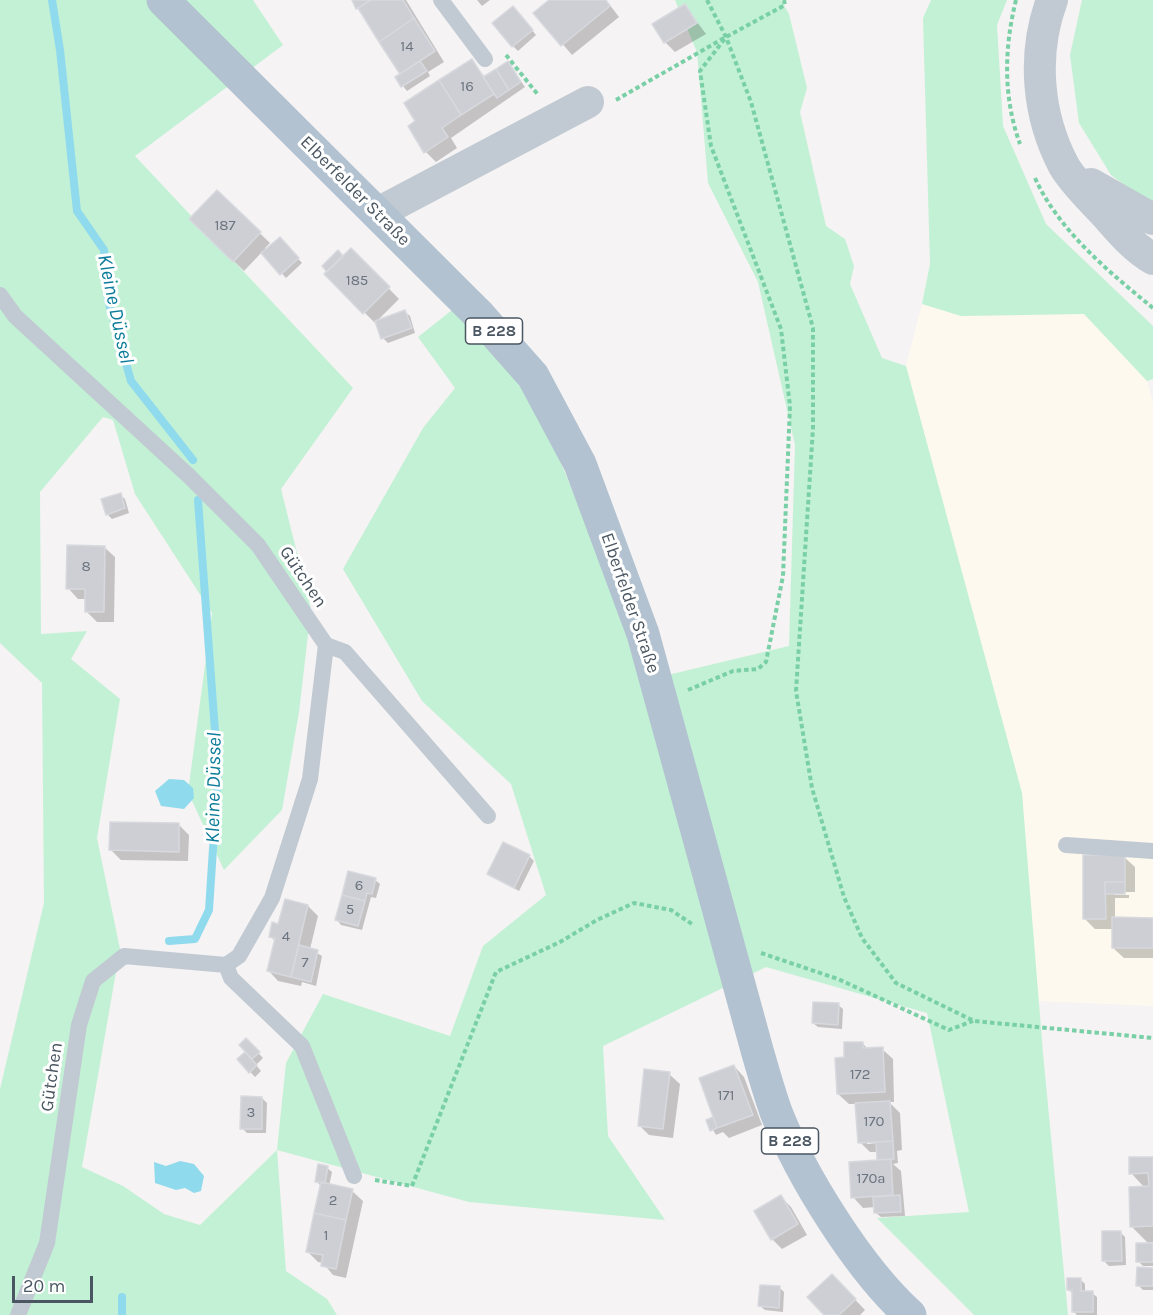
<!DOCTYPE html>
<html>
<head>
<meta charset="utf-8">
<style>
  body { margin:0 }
  #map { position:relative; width:1153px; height:1315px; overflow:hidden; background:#f5f3f3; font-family:Karla,sans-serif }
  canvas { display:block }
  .scale { position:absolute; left:12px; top:1276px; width:81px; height:27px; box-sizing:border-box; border:3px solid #4a5661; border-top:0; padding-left:8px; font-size:18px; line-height:21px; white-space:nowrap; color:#4a5661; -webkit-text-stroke:4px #fff; paint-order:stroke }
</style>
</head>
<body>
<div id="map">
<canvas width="1153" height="1315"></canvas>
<div class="scale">20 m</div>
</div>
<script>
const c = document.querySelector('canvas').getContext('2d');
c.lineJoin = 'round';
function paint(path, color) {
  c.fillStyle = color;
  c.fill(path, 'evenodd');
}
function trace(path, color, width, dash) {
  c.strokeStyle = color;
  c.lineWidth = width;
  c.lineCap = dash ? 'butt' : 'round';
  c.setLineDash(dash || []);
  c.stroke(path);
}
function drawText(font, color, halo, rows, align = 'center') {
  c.font = font + ' Karla,sans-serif';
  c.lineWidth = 6;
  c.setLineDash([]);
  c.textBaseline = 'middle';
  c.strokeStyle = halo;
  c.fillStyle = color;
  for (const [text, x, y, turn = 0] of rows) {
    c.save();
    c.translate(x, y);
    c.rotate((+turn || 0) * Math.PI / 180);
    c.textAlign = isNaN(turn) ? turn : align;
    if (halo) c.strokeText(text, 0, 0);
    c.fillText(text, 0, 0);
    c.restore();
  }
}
paint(new Path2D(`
  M922 304 961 316 1084 314 1147 381 1153 403V1006L1038 1001 1022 793 906 366Z`), '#fdf9ef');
paint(new Path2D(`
  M0 0H253L283 45 135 156 353 388 281 489 311 609 299 712 282 810 224 870 188 792 212 613 135 494 113 420 103 417 40 492 41 634 87 631 71 659 120 699 97 838 120 949 82 1167 123 1186 164 1214 200 1225 277 1150 286 1063 323 994 450 1036 483 946 546 895 511 784 422 701 343 569 423 428 455 388 418 337 456 307 531 390 613 589 647 680 789 646 795 445 758 282 708 183 697 52 675 0H781L789 14 807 88 800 112 826 226 845 239 854 266 850 284 882 358 906 366 1022 793 1043 1053 1068 1315H974L877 1218 969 1212 927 1013 766 967 603 1046 608 1136 665 1220 469 1202 277 1150 286 1271 327 1299 337 1315H0V1089L44 903 42 683 0 643Z
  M931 0H1007L997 25 1003 126 1046 224 1153 326V379L1147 381 1084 314 961 316 922 304 930 264 923 18Z
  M1082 0H1153V206L1111 175 1079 123 1070 55Z`), '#c3f1d5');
paint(new Path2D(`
  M169 779 184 780 193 788 194 798 184 809 161 806 155 791Z
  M180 1161 194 1164 204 1176 201 1191 194 1193 185 1188 176 1190 155 1183 154 1162 166 1166Z`), '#90daee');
paint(new Path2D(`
  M355 0H406L444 62 428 72 430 76 407 91 403 86 402 74 359 10Z
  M477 0H490L482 6Z
  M551 0H606L619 17 572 55 536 13Z
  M685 6 706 34 675 52 665 42Z
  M518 13 536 35 518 51 513 46Z
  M471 61 486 78 508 63 525 87 451 138 457 148 436 162 426 152Z
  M217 192 270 243 265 248 267 250 280 239 302 263 286 278 262 252 244 271 191 219Z
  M351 250 399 299 375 323 326 274Z
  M405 312 410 316 415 333 388 343 383 338 377 322Z
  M120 495 125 499 129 513 112 519 107 514Z
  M104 547 115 557 114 622H97L86 611V599H78L68 588Z
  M178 824 189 835 188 861 121 860 111 850Z
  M529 856 534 861 519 891 489 874Z
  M1124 857 1135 867V892H1115V895H1129V898H1115V919H1153V958H1124L1113 948V929H1095L1085 919Z
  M375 880 380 884 376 898 371 897 362 930 341 925 337 920Z
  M308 906 318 916 310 949 322 956 316 986 302 982 301 986 278 981 268 970 275 941 270 936 279 926Z
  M838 1005 843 1009 842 1029 818 1027 813 1023Z
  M246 1040 263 1058 256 1065 261 1071 255 1077 239 1060 247 1052Z
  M862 1043 868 1049H882L893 1059 894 1102H889L900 1113 902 1150 897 1151 898 1163 893 1164 901 1171 905 1216 881 1217 876 1213 875 1207 863 1208 853 1197 879 1162 878 1152H870L860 1142 857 1104H849L838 1094 846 1059ZM877 1140V1143L867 1144V1141Z
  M734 1066 744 1077 762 1125 729 1138 723 1132 716 1135 708 1121 715 1118Z
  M669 1074 680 1084 673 1138 649 1135 639 1125Z
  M262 1098 267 1103 266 1133H247L242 1128Z
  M1153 1158V1242L1148 1243 1131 1226 1145 1188 1131 1173Z
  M327 1168 332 1172 329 1186 352 1191 363 1201 346 1278 333 1275 323 1263 318 1262 307 1251 321 1186 316 1181Z
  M781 1197 791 1207 807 1235 782 1249 772 1239Z
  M1120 1232 1125 1237 1126 1265 1109 1266 1104 1261Z
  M1153 1244V1266H1143L1138 1261Z
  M1153 1269V1290H1143L1138 1285Z
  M1080 1279 1085 1284V1293H1092L1097 1297V1315H1077L1073 1311V1294L1068 1289Z
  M842 1286 865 1310 860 1315H826Z
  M779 1287 784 1292 783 1312 765 1310 760 1306Z`), '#0003');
trace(new Path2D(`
  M52 0 60 50 77 211 104 250 108 300 131 381 193 460
  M169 941 195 939 209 910 218 772 198 500
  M122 1297V1315`), '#90daee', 8);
const building = new Path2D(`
  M352 0H371L356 9Z
  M371 0H403L414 18 379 42 358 8Z
  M549 0H606L610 6 561 46 533 13Z
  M685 4 697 23 664 43 652 24Z
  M513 6 533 30 512 47 492 23Z
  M414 18 435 51 400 74 379 42Z
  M472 59 494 94 461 115 439 80Z
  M420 61 427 71 401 87 395 77Z
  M508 61 521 82 509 90 496 69Z
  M496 69 509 90 497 98 483 77Z
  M439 80 461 115 442 128 448 137 424 153 408 126 415 121 404 103Z
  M217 190 261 232 233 262 189 219Z
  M280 237 299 258 280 275 261 253Z
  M351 248 390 287 363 314 324 274Z
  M338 250 343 256 327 272 322 266Z
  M405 310 412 328 381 339 375 321Z
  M121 493 125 508 106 515 101 499Z
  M67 545 105 546 104 612H85V589H66Z
  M110 822 179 823V852L109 850Z
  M503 842 530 855 514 888 487 874Z
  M1083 855H1125V882H1105L1106 919H1083Z
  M348 871 376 878 372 894 367 893 365 901 342 895Z
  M1105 882H1125V894H1105Z
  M342 895 365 901 358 926 335 920Z
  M285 899 308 905 291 977 267 971 275 938 269 937 272 922 278 924Z
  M1112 917 1153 918V948H1112Z
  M299 945 318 950 311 982 291 977Z
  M813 1002 839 1003 838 1025 812 1023Z
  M246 1038 260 1052 252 1059 239 1045Z
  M844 1042H863V1048L883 1047 885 1092 837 1094 835 1058 844 1057Z
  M245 1052 257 1065 249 1073 237 1059Z
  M734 1065 753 1115 717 1128 699 1078Z
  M644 1069 670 1072 663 1129 638 1126Z
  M241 1096 262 1097V1129H240Z
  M890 1101 893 1141 858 1143 855 1103Z
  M713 1117 717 1128 710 1131 706 1120Z
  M893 1141 894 1159 877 1160 876 1142Z
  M1129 1157H1153V1226L1130 1227 1129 1187 1149 1186 1148 1173 1129 1174Z
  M891 1159 893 1195 851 1198 849 1162Z
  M318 1164 328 1166 325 1183 315 1182Z
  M321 1182 353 1189 346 1220 314 1213Z
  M781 1195 798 1224 771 1240 754 1211Z
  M900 1195 901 1212 874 1213 873 1197Z
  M314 1213 346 1220 336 1269 321 1266 323 1255 306 1252Z
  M1102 1231H1121L1122 1261H1102Z
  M1136 1243H1153V1262H1136Z
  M1137 1267 1153 1268V1286H1136Z
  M832 1274 856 1299 839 1315H824L807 1297Z
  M1067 1278H1081V1291H1093V1312H1072V1290H1067Z
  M760 1285 780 1286 779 1308 758 1306Z`);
paint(building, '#cdcfd5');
trace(building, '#d7d9de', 1.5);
trace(new Path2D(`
  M707 0 726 37 751 102 813 328V428L796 691 812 788 844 897 862 938 896 983 974 1021 1153 1038
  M1016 0C1004 48 1003 97 1020 144
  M506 55 539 96
  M616 100 724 38
  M1035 178C1059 231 1109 272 1153 308
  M688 690 733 671 758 669 766 662 783 576 790 406 781 329 711 146 700 71 726 37 785 5 784 0
  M761 953 838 979 949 1030 973 1021
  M375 1180 412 1186 496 972 560 942 597 920 634 903 671 910 692 924`), '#7ad0a6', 4, [4.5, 3]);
trace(new Path2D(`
  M441 0 485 59
  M0 295 15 316 190 477 258 545 326 645 310 779 272 898 239 956 226 965 124 956 93 981 79 1025 47 1243 18 1315
  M326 645 345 652 488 816
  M1066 845 1153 851
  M226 965 231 978 302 1046 354 1176`), '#c1cad2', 16);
trace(new Path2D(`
  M1052 0C1032 54 1037 115 1064 166 1074 183 1092 200 1106 215 1120 231 1134 248 1153 259
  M1091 184 1153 219
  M378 213 588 102`), '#c1cad2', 32);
trace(new Path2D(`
  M163 0 479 315 533 376 580 464 643 634 757 1050C763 1071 769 1092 776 1112 801 1176 859 1269 910 1315`), '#b3c2d1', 33);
drawText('15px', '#6b747e', null, [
  ["14",407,47],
  ["16",467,87],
  ["187",225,226],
  ["185",357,281],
  ["8",86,567],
  ["6",359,886],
  ["5",350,910],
  ["4",286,937],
  ["7",305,963],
  ["172",860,1075],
  ["171",726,1096],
  ["3",251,1113],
  ["170",874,1122],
  ["170a",871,1179],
  ["2",333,1201],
  ["1",326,1236]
]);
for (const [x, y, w] of [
  [494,331,57],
  [790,1141,57]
]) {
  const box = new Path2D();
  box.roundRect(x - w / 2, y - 13, w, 26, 4.5);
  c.fillStyle = '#fff';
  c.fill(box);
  trace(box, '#4a5661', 1.5);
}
drawText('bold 16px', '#4a5661', null, [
  ["B 228",494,331],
  ["B 228",790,1141]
]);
drawText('18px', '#4a5661', '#fff', [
  ["Elberfelder Straße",355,191,45],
  ["Gütchen",303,577,56],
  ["Elberfelder Straße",630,603,71],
  ["Gütchen",52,1077,-82]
]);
drawText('italic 20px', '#0c7c9b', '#fff', [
  ["Kleine Düssel",115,309,78],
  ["Kleine Düssel",214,788,-89]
]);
</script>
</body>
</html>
